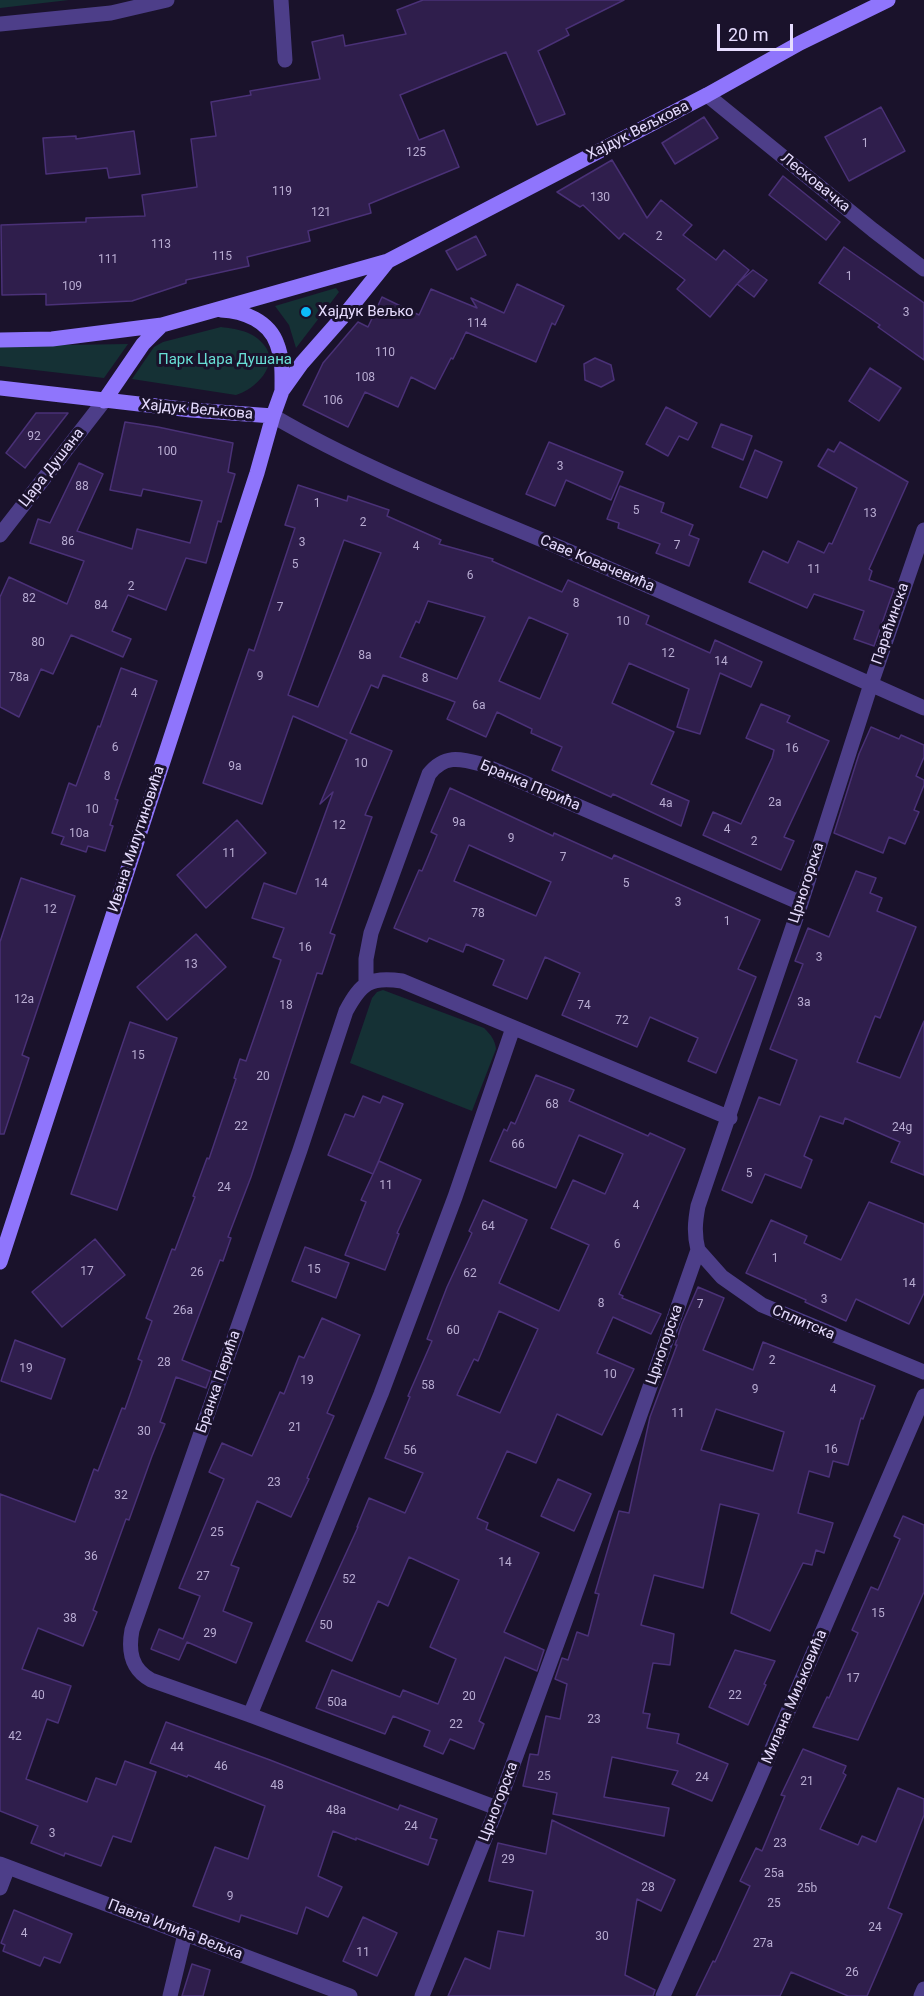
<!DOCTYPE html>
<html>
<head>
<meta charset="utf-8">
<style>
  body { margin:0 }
  #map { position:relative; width:924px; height:1996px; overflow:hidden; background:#1a122b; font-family:Roboto,sans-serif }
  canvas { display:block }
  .scale { position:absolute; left:717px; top:24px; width:76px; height:27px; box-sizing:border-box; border:3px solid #e6dcfe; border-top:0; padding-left:8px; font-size:18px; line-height:21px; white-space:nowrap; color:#e6dcfe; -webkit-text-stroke:4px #1a122b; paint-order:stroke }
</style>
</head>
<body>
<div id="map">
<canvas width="924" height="1996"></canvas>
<div class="scale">20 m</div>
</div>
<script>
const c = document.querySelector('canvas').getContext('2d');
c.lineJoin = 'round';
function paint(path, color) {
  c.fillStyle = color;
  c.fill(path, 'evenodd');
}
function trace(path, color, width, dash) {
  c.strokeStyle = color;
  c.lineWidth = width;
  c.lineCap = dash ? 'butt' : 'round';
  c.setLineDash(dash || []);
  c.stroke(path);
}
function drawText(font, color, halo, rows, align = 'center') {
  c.font = font + ' Roboto,sans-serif';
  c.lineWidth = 6;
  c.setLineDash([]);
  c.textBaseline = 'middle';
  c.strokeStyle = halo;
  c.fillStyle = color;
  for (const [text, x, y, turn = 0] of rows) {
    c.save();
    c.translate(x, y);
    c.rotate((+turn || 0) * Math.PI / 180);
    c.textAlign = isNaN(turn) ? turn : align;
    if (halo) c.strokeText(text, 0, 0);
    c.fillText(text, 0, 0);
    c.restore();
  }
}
paint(new Path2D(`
  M0 0H69L0 8Z
  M336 288 339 292 296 348 289 325 275 306Z
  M221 327C237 329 253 331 264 345 281 365 254 390 236 395L132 379 154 347 163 342Z
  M128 344 104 378 0 366V346Z
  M383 990 484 1028C491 1035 495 1040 496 1049L472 1111 350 1063 372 998 377 992Z`), '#153135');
const building = new Path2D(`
  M423 0H624L566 29 569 35 538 51 565 114 537 125 506 52 400 95 419 140 444 130 459 167 369 204 371 213 308 231 310 241 247 257 249 266 186 280V283L132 301 46 305V294L2 295 1 225 86 222V218L145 216 142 195 197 187 191 139 216 136 211 102 251 95 250 91 320 79 312 42 343 35 345 46 406 34 397 10Z
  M881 107 905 151 849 181 825 137Z
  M704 117 718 138 675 164 662 143Z
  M134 131 140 174 109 178 107 168 46 174 43 138 76 136V139Z
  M612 160 647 218 661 200 692 225 683 235 716 260 724 250 749 270 738 283 753 270 767 280 754 297 737 284 710 317 677 289 685 280 624 233 619 239 583 205 580 207 557 192Z
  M783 176 840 222 826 240 769 195Z
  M476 236 486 255 457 270 446 251Z
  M844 247 924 303V360L878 327 880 325 819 283Z
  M517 284 564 306 555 325 552 323 536 362 466 332 453 359 451 358 435 389 411 377 398 407 365 392 348 427 303 405 323 363 358 322 368 327 382 297 419 315 431 289 477 308 471 298 504 313Z
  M595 358 611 365 614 380 601 387 585 380 584 364Z
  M870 368 901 388 879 421 849 401Z
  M666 407 697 423 688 440 679 436 668 456 646 444Z
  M36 413H68L25 468 6 453Z
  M125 422 158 427 233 443 228 472 235 474 221 522 218 521 206 563 186 558 166 610 128 595 112 631 131 639 123 657 71 635 53 674 41 669 19 717 0 707V597L9 577 67 604 84 561 30 543 38 519 50 523 79 463 103 474 77 531 132 549 137 529 190 543 202 501 143 489 141 496 110 490Z
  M721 424 752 436 743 460 712 447Z
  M549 442 623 472 611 500 566 480 555 506 526 494Z
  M840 442 908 482 869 569 872 571 869 580 894 589 874 646 854 639 864 611 814 594 807 608 749 582 763 551 788 563 798 541 824 553 829 543 832 544 857 488 818 466 828 449 834 452Z
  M755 450 782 462 767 498 740 487Z
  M298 485 347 501 348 496 389 510 387 516 441 540 439 544 493 559 492 561 562 592 568 580 649 616 646 624 710 653 715 640 762 662 751 687 720 673 700 734 677 727 689 689 629 663 612 703 674 732 651 784 689 801 681 826 613 794 611 797 552 770 562 747 531 733 532 729 497 712 486 737 447 719 455 702 383 675 378 688 371 685 350 733 392 751 365 815 372 817 330 933 335 935 322 974 317 973 251 1177 228 1237 231 1238 223 1261 220 1260 182 1360 212 1372 206 1388 176 1377 160 1422 165 1424 152 1456 129 1520 126 1519 93 1610 97 1612 83 1646 38 1628 22 1669 71 1686 58 1723 47 1719 26 1779 87 1802 96 1778 116 1785 125 1761 156 1772 131 1842 113 1836 101 1866 65 1853 64 1856 31 1843 38 1826 0 1811V1494L75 1522 94 1469 98 1471 122 1408 125 1409 142 1361 138 1359 152 1321 146 1318 172 1249 175 1250 195 1197 193 1196 207 1158 209 1159 236 1079 234 1078 240 1059 246 1061 281 960 273 957 284 928 252 918 264 883 296 894 333 792 320 804 347 740 293 716 262 804 203 783 249 649 254 651 295 528 285 525ZM344 540 381 553 318 707 288 695ZM428 601 485 617 457 679 400 657 416 621 419 623ZM529 617 568 634 540 699 499 681Z
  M620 486 664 503 661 512 693 525 689 535 699 539 689 566 656 553 660 544 618 528 619 523 607 519Z
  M121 668 157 681 115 799 118 800 110 825 113 826 105 851 88 846 86 852 61 844 64 837 52 833 69 783 76 786 98 726 100 727Z
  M761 704 790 716 787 722 829 741 784 837 794 841 781 870 703 835 713 812 741 824 772 758 774 750 746 738Z
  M871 727 899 739 901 735 924 745V757L916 776 924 780V785L914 810 919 812 905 844 889 837 883 853 834 833 859 754Z
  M450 788 553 836 554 833 612 859 614 855 760 920 738 969 756 977 716 1073 688 1061 698 1038 650 1017 637 1047 562 1015 580 973 545 957 527 999 493 985 504 960 466 944 463 952 429 938 427 942 394 928 419 870 422 871 437 835 431 832ZM469 845 551 882 536 916 454 881Z
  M237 820 266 853 206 908 177 875Z
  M856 871 876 878 870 893 882 898 877 911 916 927 880 1018 875 1016 857 1062 900 1078 924 1021V1175L891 1162 900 1142 845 1118 843 1124 820 1116 804 1156 812 1160 801 1188 765 1174 752 1203 722 1190 759 1097 780 1105 797 1060 770 1049 803 964 795 961 808 928 829 937Z
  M21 878 75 896 22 1055 29 1058 4 1134H0V942Z
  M196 934 226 967 167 1020 137 987Z
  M130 1022 177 1038 117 1210 71 1194Z
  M536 1075 574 1090 569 1101 648 1136 650 1133 685 1149 619 1294 623 1296 622 1298 661 1314 651 1334 613 1317 597 1353 634 1369 602 1435 557 1414 536 1463 507 1451 477 1518 488 1523 486 1529 539 1553 504 1632 544 1650 537 1671 505 1657 479 1721 484 1724 474 1749 450 1739 443 1754 424 1746 430 1731 393 1716 385 1734 316 1708 332 1670 400 1697 403 1690 438 1704 456 1659 430 1647 459 1580 409 1557 388 1606 378 1601 352 1661 306 1641 358 1527H357L369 1498 405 1513 423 1473 385 1458 410 1397 408 1396 432 1341 427 1339 447 1287 472 1233 469 1231 483 1200 527 1220 499 1283 559 1311 589 1245 551 1228 573 1180 605 1194 623 1154 579 1135 556 1188 490 1161 504 1129 507 1131 511 1122 515 1124ZM499 1311 538 1329 500 1413 457 1395 474 1359 478 1361Z
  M363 1096 380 1103 383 1096 403 1104 373 1174 328 1155 345 1114 354 1117Z
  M379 1161 421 1180 397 1233 399 1234 385 1270 345 1255 366 1202 361 1200Z
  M869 1202 924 1224V1293L909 1324 856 1299 846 1321 805 1302 806 1300 746 1273 771 1220 807 1236 804 1243 841 1260Z
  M95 1239 125 1275 62 1327 32 1292Z
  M305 1247 349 1263 336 1298 292 1281Z
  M698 1287 724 1298 703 1350 753 1370 763 1342 875 1386 863 1419 861 1418 848 1465 833 1461 829 1477 809 1471 798 1513 833 1523 824 1553 816 1550 812 1565 803 1563 770 1631 731 1613 759 1514 720 1504 703 1588 654 1575 641 1625 674 1634 670 1665 653 1663 643 1713 650 1714 647 1728 679 1734 677 1743 728 1764 712 1801 672 1784 678 1771 612 1757 604 1797 669 1808 664 1836 553 1814 557 1793 523 1786 530 1754 538 1755 546 1716 560 1719 567 1684 555 1679 562 1658 568 1660 577 1632 588 1636 599 1594 595 1593 619 1511 629 1513 650 1417 677 1345H675L682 1324ZM716 1409 784 1432 773 1471 701 1450Z
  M322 1318 360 1335 327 1413 334 1416 307 1478 309 1479 291 1517 257 1501 231 1565 239 1568 223 1611 252 1623 236 1663 187 1642 179 1660 151 1649 159 1629 183 1639 200 1596 179 1588 224 1479 209 1472 222 1443 252 1456 280 1392 284 1394 299 1356 304 1358Z
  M15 1340 65 1359 51 1399 1 1381Z
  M558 1479 591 1494 574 1531 541 1516Z
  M903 1516 924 1525V1592L858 1740 813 1727 827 1697 829 1698 858 1633 852 1630 871 1587 878 1590 900 1539 894 1536Z
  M735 1650 775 1661 764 1684 766 1685 748 1725 709 1707Z
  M166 1722 270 1760 398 1810 400 1805 437 1819 430 1838 437 1840 428 1865 356 1838V1840L333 1831 318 1876 342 1887 328 1917 306 1907 297 1934 241 1915 239 1922 193 1906 215 1847 248 1859 265 1806 188 1775 187 1777 150 1763Z
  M803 1749 846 1766 843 1773 846 1775 820 1829 858 1845 862 1836 876 1842 898 1788 924 1799V1815L888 1908 902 1914 886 1952 867 1996H848L791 1972 780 1996H696L713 1961 715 1962 750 1886 740 1881 756 1848 762 1851 785 1796 781 1795Z
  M552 1820 675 1880 661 1911 637 1899 625 1975 655 1990 653 1996H448L465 1958 490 1969 498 1931 524 1936 533 1891 489 1881 498 1843 546 1854Z
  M14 1910 72 1934 60 1963 44 1957 40 1966 3 1951 5 1945 1 1943Z
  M363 1917 397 1933 377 1976 343 1961Z
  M192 1964 210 1970 203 1996H182Z`);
paint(building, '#2f1e4c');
trace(building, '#4a3177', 1.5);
trace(new Path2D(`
  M281 0 285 60
  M0 24 111 13 167 0
  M707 95 873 230 924 269
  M273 416C362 468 459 505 554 545 678 598 801 653 924 708
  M0 535 104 401
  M366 983V959L371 933 429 774C444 755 459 758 481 764L801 903
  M698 1250 722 1277 762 1305 924 1372
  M250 1715 381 1394 455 1197 513 1028
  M497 1808 250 1715 151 1680C131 1669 128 1651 132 1630L300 1150 346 1011C361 983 370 976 402 981L730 1118
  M0 1864 350 1996
  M0 1888 8 1867
  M170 1996 185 1934
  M422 1996 497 1808 633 1435 698 1250C694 1234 695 1222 698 1206L801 903 871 684 924 530
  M663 1996 752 1795 924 1396
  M921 1996 924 1989`), '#4d3e89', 15);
trace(new Path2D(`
  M221 310C244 311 269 321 277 344 283 359 282 375 282 391
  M0 340 52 339 162 325 388 261 707 95 800 43 888 0
  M0 388 191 410 273 416 282 391 302 363 347 312 388 261
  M104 401 143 344 162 325
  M0 1262 257 473 273 416`), '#8f75fc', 15);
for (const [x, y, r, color] of [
  [306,312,6,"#0cbcfa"]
]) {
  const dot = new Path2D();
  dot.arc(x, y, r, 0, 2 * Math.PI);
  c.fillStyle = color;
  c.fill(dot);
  trace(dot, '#1a122b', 2);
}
drawText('12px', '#b8acd2', null, [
  ["1",865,144],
  ["125",416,153],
  ["119",282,192],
  ["130",600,198],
  ["121",321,213],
  ["2",659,237],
  ["113",161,245],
  ["115",222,257],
  ["111",108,260],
  ["1",849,277],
  ["109",72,287],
  ["3",906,313],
  ["114",477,324],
  ["110",385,353],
  ["108",365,378],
  ["106",333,401],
  ["92",34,437],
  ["100",167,452],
  ["3",560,467],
  ["88",82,487],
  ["1",317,504],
  ["5",636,511],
  ["13",870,514],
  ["2",363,523],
  ["86",68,542],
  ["3",302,543],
  ["7",677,546],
  ["4",416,547],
  ["5",295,565],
  ["11",814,570],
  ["6",470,576],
  ["2",131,587],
  ["82",29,599],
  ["8",576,604],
  ["84",101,606],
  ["7",280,608],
  ["10",623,622],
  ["80",38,643],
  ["12",668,654],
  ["8a",365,656],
  ["14",721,662],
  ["9",260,677],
  ["78a",19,678],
  ["8",425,679],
  ["4",134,694],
  ["6a",479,706],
  ["6",115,748],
  ["16",792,749],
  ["10",361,764],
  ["9a",235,767],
  ["8",107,777],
  ["2a",775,803],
  ["4a",666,804],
  ["10",92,810],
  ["9a",459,823],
  ["12",339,826],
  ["4",727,830],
  ["10a",79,834],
  ["9",511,839],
  ["2",754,842],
  ["11",229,854],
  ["7",563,858],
  ["14",321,884],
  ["5",626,884],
  ["3",678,903],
  ["12",50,910],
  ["78",478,914],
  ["1",727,922],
  ["16",305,948],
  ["3",819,958],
  ["13",191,965],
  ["12a",24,1000],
  ["3a",804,1003],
  ["18",286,1006],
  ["74",584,1006],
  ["72",622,1021],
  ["15",138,1056],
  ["20",263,1077],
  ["68",552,1105],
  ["22",241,1127],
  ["24g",902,1128],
  ["66",518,1145],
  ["5",749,1174],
  ["11",386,1186],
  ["24",224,1188],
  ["4",636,1206],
  ["64",488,1227],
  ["6",617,1245],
  ["1",775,1259],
  ["15",314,1270],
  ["17",87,1272],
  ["26",197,1273],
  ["62",470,1274],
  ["14",909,1284],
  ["3",824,1300],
  ["8",601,1304],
  ["7",700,1305],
  ["26a",183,1311],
  ["60",453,1331],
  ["2",772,1361],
  ["28",164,1363],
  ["19",26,1369],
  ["10",610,1375],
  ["19",307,1381],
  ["58",428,1386],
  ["9",755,1390],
  ["4",833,1390],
  ["11",678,1414],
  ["21",295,1428],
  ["30",144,1432],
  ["16",831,1450],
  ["56",410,1451],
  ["23",274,1483],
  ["32",121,1496],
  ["25",217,1533],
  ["36",91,1557],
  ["14",505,1563],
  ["27",203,1577],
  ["52",349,1580],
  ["15",878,1614],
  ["38",70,1619],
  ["50",326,1626],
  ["29",210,1634],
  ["17",853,1679],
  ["40",38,1696],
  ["22",735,1696],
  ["20",469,1697],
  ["50a",337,1703],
  ["23",594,1720],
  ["22",456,1725],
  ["42",15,1737],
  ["44",177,1748],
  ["46",221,1767],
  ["25",544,1777],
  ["24",702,1778],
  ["21",807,1782],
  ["48",277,1786],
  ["48a",336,1811],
  ["24",411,1827],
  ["3",52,1834],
  ["23",780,1844],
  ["29",508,1860],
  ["25a",774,1874],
  ["28",648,1888],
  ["25b",807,1889],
  ["9",230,1897],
  ["25",774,1904],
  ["24",875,1928],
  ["4",24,1934],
  ["30",602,1937],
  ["27a",763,1944],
  ["11",363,1953],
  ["26",852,1973]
]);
drawText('15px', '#e6dcfe', '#1a122b', [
  ["Хајдук Вељкова",638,131,-27],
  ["Лесковачка",815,183,39],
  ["Хајдук Вељкова",197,410,5],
  ["Цара Душана",52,468,-52],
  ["Саве Ковачевића",597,564,23],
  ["Параћинска",891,624,-71],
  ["Бранка Перића",530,786,23],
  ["Ивана Милутиновића",137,839,-72],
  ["Црногорска",807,883,-72],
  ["Сплитска",803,1323,23],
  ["Црногорска",665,1345,-71],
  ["Бранка Перића",219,1382,-71],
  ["Милана Миљковића",795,1697,-67],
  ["Црногорска",499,1802,-69],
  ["Павла Илића Вељка",175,1930,21]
]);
drawText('15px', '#e6dcfe', '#1a122b', [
  ["Хајдук Вељко",318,312]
], 'left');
drawText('15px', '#68dfd5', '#1a122b', [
  ["Парк Цара Душана",225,360]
]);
</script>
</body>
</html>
